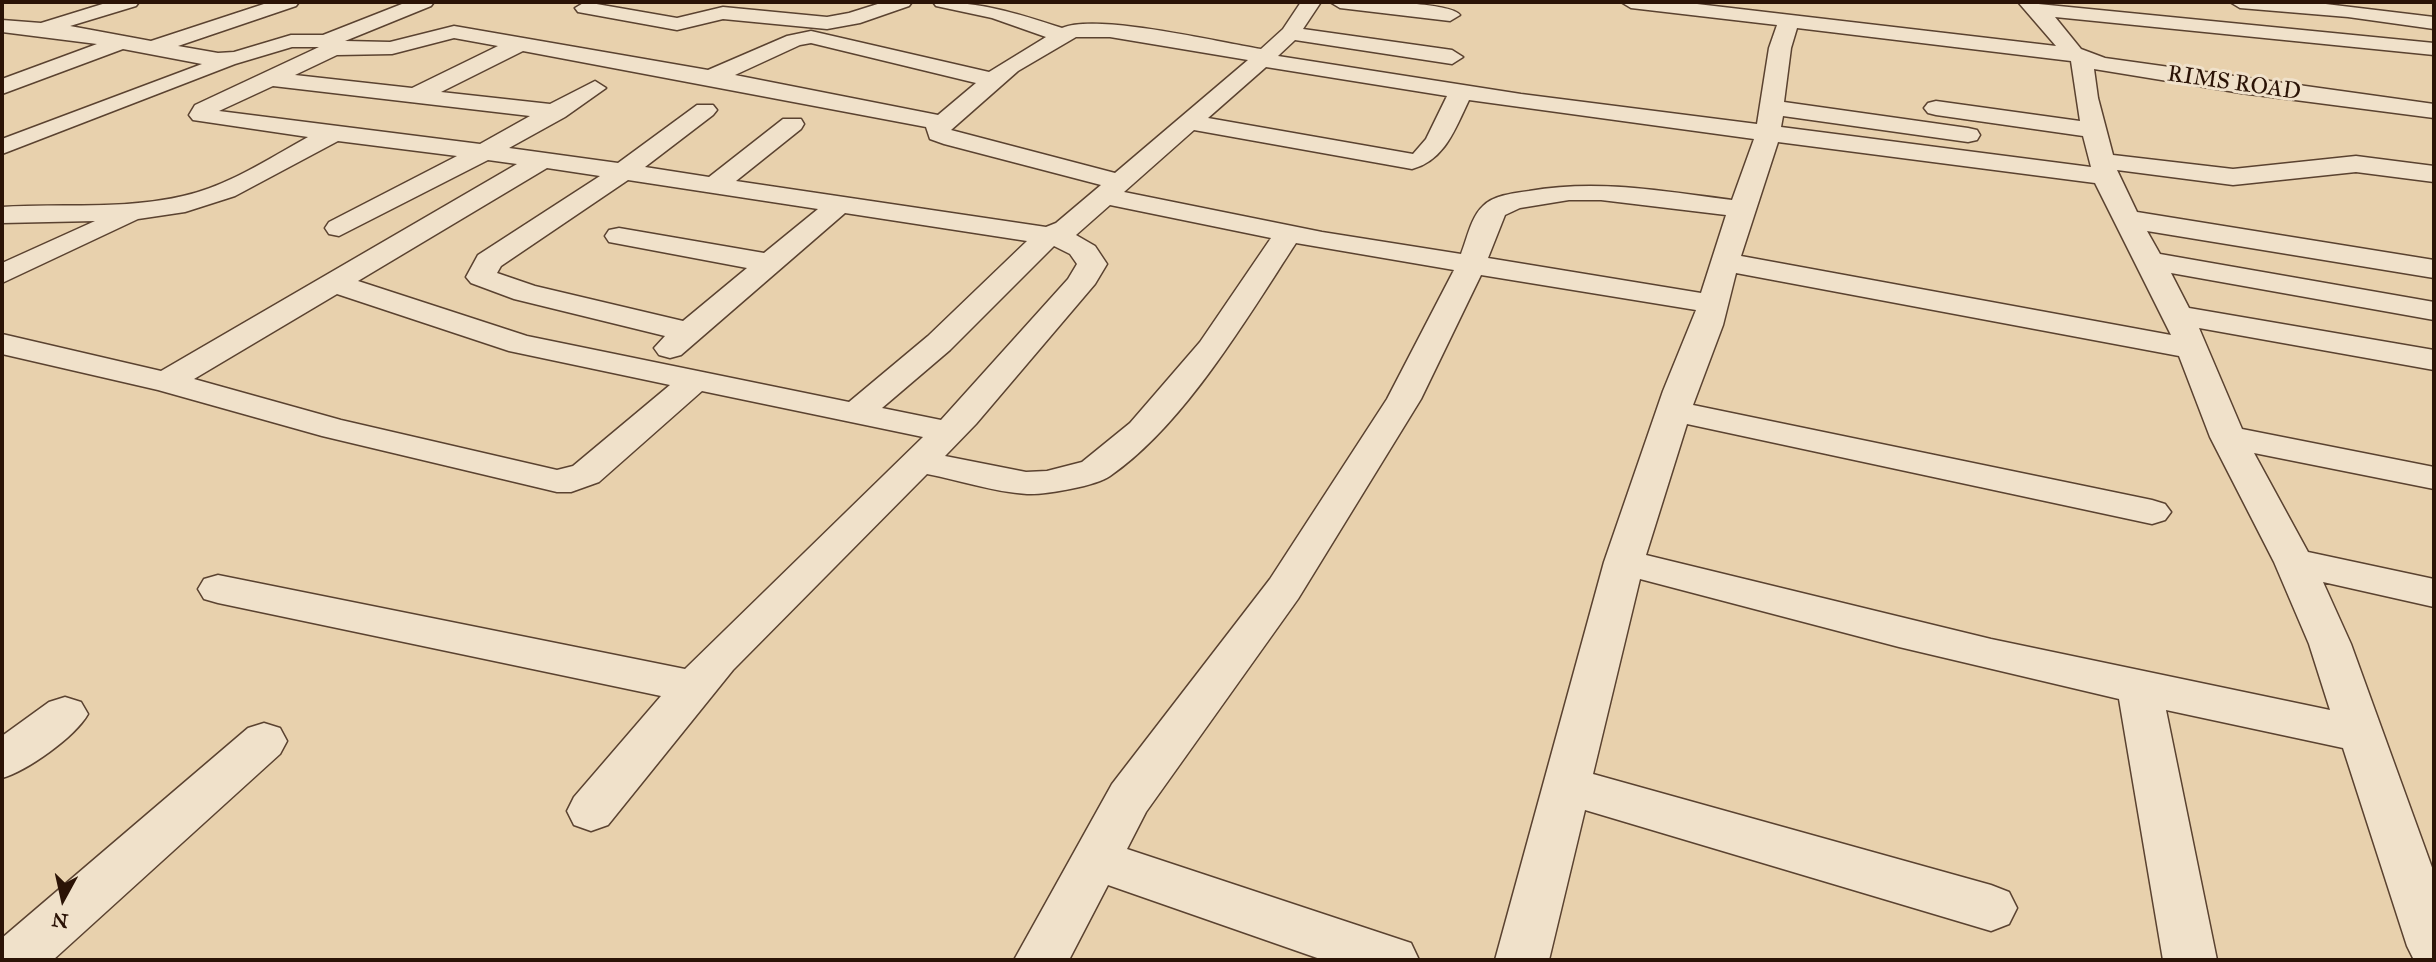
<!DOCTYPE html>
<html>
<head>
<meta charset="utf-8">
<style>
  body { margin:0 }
  #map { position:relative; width:2436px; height:962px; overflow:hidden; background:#e8d1ad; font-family:"IM FELL Great Primer",serif }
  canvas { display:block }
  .frame { position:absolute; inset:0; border:4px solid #2b1306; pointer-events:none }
  .north { position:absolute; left:28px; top:864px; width:70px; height:70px; -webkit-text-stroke:5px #f0e1ca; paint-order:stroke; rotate:188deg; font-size:19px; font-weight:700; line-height:28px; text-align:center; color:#2b1306 }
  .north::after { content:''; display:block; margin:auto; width:24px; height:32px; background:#2b1306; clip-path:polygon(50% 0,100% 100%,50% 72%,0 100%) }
</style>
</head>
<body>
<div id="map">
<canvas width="2436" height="962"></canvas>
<div class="frame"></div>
<div class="north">N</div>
</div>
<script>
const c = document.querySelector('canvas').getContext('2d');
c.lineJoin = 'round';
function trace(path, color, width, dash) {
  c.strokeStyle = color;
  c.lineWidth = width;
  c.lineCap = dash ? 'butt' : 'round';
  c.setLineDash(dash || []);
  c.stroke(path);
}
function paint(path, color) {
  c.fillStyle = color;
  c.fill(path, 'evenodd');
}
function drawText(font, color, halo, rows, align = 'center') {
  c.font = font + ' "IM FELL Great Primer",serif';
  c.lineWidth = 6;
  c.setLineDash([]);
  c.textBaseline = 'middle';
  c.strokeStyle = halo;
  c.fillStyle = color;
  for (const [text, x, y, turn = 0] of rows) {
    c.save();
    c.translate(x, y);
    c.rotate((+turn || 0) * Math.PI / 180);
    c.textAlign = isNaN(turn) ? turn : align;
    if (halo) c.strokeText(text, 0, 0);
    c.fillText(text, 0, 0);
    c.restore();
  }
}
const minor = new Path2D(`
  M109 2H139L136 6 70 26 151 41 270 2H299L296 6 178 46 218 53 234 52 291 35H323L407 2H434L431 6 345 41 390 42 454 26 708 70 787 36 811 31 989 72 1046 37 992 18 936 6 933 2C982 2 1016 13 1062 28 1097 13 1218 42 1261 49L1283 29 1301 2H1321L1303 29 1452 50 1463 57 1452 64 1295 40 1278 56 1521 94 1757 124 1769 48 1777 25 1631 8 1621 2H1680L2056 46 2018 2 2434 43V55L2055 17 2081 49 2105 58 2434 104V118L2241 93 2094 69 2098 98 2113 155 2233 169 2356 156 2434 166V182L2356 172 2233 185 2117 170 2137 212 2434 260V278L2147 231 2160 254 2434 302V320L2171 273 2189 308 2434 350V370L2199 328 2242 429 2434 467V489L2254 453 2308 552 2434 579V607L2323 582 2351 644 2434 873V960H2414L2407 946 2343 748 2166 710 2217 960H2163L2119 699 1899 647 1640 579 1593 774 1991 885 2009 892 2017 908 2009 924 1991 931 1585 810 1549 960H1495L1604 562 1663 391 1696 310 1481 275 1421 399 1298 599 1146 812 1127 849 1411 943 1419 960H1323L1108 885 1069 960H1014L1112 784 1270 579 1387 399 1454 270 1296 243C1247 318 1184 425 1110 476 1096 486 1045 495 1027 494 994 492 959 480 927 474L733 670 608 825 591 831 574 825 567 811 574 797 661 696 218 603 204 599 198 589 204 579 218 575 685 669 923 437 702 391 599 482 571 492H557L322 436 158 390 2 354V334L161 371 517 164 488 160 339 236 329 234 325 228 329 222 457 156 338 141 235 196 185 212 138 219 2 283V263L95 221 2 223V207C62 203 124 210 183 196 228 186 268 159 308 137L193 120 189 115 195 105 319 47H292L235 64 2 154V139L202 64 123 49 2 94V79L97 44 2 32V20L41 23ZM1797 28 2071 61 2080 121 1936 101 1928 103 1924 108 1928 113 1936 115 2083 136 2091 167 1781 127 1783 116 1968 142 1977 140 1980 135 1977 130 1968 128 1784 102 1791 48ZM1076 37H1110L1248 60 1115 173 951 130 1018 71ZM454 38 498 46 412 88 295 75 337 55 392 54ZM811 43 976 83 938 115 735 75 800 45ZM523 51 926 127 930 139 944 144 1101 185 1056 223 1046 227 736 181 801 129 804 124 801 119H783L709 177 645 167 713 115 717 110 713 105H697L618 163 509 148 565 117 606 88 595 81 550 104 441 92ZM1266 67 1447 96 1426 139 1413 154 1208 118ZM273 86 530 116 480 144 219 111ZM1469 100 1754 139 1732 200C1663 191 1597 179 1529 191 1514 193 1494 195 1483 206 1471 217 1467 239 1461 254L1322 232 1124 192 1194 130 1412 169C1445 160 1455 129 1469 100ZM1778 142 2095 183 2171 335 1741 256ZM547 168 600 176 478 255 466 277 471 283 514 299 665 336 654 348 659 355 670 358 681 355 845 213 1027 241 928 336 849 402 527 336 358 281ZM628 180 818 209 764 253 619 228 609 230 605 236 609 242 747 268 683 321 535 286 497 273 501 266ZM1569 200H1601L1726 215 1701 293 1488 258 1505 215 1520 208ZM1110 205 1271 238 1200 342 1130 423 1082 462 1047 471 1026 472 945 456 976 424 1095 284 1107 264 1095 246 1076 235ZM1054 246 1070 254 1077 264 1068 279 941 420 882 408 950 350ZM1736 273 2179 356 2210 437 2274 562 2309 644 2330 710 1991 639 1646 555 1687 424 2152 524 2165 520 2171 512 2165 504 2152 500 1693 405 1723 325ZM337 294 509 351 670 385 573 466 557 470 341 420 194 379Z
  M585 2 677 18 723 7 827 17 849 13 884 2H912L909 6 860 23 827 29 723 19 677 30 578 12 575 8Z
  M1330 2C1351 1 1450 1 1460 15L1450 21 1340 8Z
  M2230 2H2309L2434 17V29L2348 17 2240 8Z
  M65 697 81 702 88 714C75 737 27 771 2 778V736L49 702Z
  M264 723 280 728 287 741 280 754 53 960H2V938L248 728Z`);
trace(minor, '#5a4230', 3);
paint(minor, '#f0e1ca');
drawText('23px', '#2b1306', '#f0e1ca', [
  ["RIMS ROAD",2234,84,8]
]);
</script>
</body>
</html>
